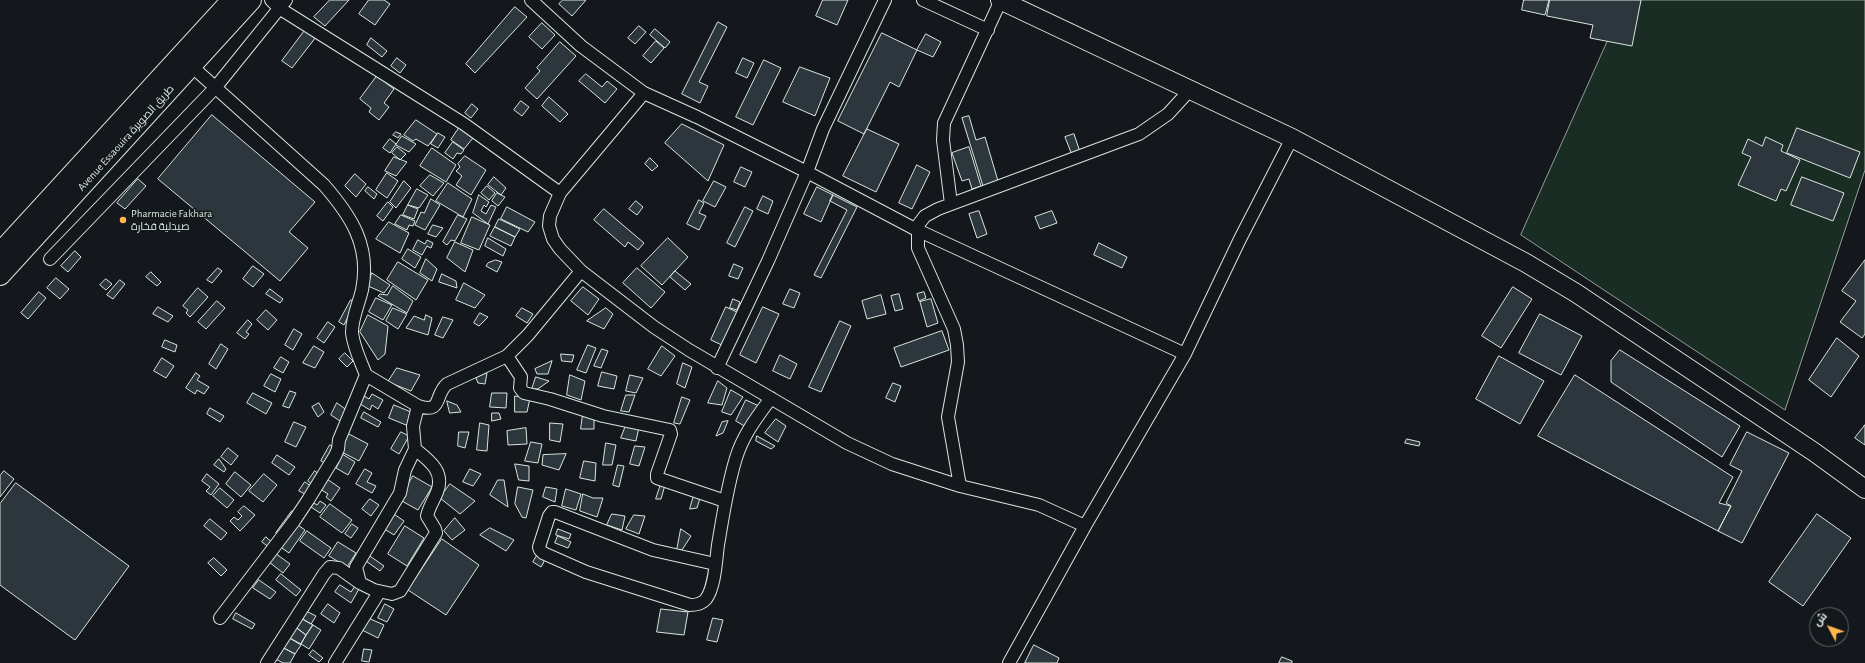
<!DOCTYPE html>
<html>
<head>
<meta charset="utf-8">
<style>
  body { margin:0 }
  #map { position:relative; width:1865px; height:663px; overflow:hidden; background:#14181c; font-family:"Alegreya Sans",Cairo,sans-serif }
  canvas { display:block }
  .north { position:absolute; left:1809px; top:607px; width:40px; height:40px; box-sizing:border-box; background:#14181c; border:1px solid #626a69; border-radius:50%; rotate:311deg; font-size:11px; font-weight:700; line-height:16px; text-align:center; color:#d8e6dc }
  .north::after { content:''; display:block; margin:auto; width:14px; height:18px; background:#ffb74d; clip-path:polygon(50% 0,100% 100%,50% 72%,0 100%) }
</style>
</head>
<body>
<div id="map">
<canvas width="1865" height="663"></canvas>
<div class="north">ش</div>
</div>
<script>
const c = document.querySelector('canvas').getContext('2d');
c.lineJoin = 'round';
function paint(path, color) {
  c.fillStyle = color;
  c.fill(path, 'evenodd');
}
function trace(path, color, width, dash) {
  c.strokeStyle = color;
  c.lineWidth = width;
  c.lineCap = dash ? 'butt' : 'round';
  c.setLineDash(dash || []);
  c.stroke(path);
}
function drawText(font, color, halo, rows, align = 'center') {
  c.font = font + ' "Alegreya Sans",Cairo,sans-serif';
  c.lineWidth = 3;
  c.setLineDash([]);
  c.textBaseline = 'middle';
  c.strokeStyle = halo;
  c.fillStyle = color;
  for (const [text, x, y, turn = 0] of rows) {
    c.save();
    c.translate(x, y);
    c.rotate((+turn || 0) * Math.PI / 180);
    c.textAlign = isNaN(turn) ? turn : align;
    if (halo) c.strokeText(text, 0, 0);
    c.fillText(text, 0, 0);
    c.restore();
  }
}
const green = new Path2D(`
  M1626 0H1865V170L1785 410 1521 235Z`);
paint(green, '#1a2d24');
trace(green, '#939e99', 1);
const building = new Path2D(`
  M330 0H349L325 26 314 17Z
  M369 0H384L390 4 375 25 359 14Z
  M563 0H586L572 16 559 4Z
  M823 0H848L837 25 816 16Z
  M1524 0H1549L1545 15 1522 10Z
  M1550 0H1641L1632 46 1590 38 1593 25 1547 16Z
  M515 7 527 17 475 73 466 64Z
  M718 22 727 27 699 82 708 86 700 103 682 94Z
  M542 23 555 35 542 49 529 37Z
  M639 26 646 32 635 44 628 38Z
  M306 29 316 37 292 68 282 61Z
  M655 29 670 42 665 48 650 35Z
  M882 33 917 50 899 87 890 82 864 134 838 121Z
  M926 34 941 42 933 57 917 50Z
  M371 38 387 51 382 57 367 45Z
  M656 41 664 48 651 63 643 56Z
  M560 42 576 56 537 99 525 88 540 71 537 68Z
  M397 58 406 65 400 73 391 66Z
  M743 58 754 63 747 78 736 73Z
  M764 60 781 68 753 125 736 117Z
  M800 67 830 78 815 116 783 102Z
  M586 74 602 87 607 81 617 89 605 103 579 81Z
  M377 76 394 89 384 103 389 107 379 120 369 112 371 108 360 99Z
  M549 97 568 114 560 122 542 106Z
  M521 101 529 107 522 116 514 110Z
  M472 104 478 109 471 118 465 113Z
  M212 115 315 202 289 232 308 248 280 281 158 179Z
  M969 116 976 140 985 137 998 181 983 186 962 118Z
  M416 120 437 134 428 146 416 139 413 141 404 135Z
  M682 124 724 145 708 181 665 143Z
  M459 128 473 138 464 149 451 140Z
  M1797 128 1860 152 1850 178 1787 153Z
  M867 129 899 144 876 192 843 176Z
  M396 132 401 134 398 138 393 135Z
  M438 133 445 137 438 148 431 144Z
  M1074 134 1080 152 1072 155 1065 137Z
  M402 136 416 144 409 152 396 145Z
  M1766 137 1783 145 1781 151 1800 160 1786 191 1781 189 1776 201 1738 185 1751 157 1742 153 1748 139 1762 146Z
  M390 139 396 144 390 153 383 148Z
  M453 142 464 150 461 154 457 153 453 159 445 153Z
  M397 147 406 154 400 160 392 153Z
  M969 147 981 186 972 189 969 179 962 181 952 153Z
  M432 148 456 165 446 182 420 166Z
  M465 156 486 170 471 195 456 185 462 176 456 171 460 167 458 164Z
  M394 157 407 162 396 176 385 171Z
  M650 158 658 166 652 171 645 164Z
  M917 165 930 172 912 209 899 203Z
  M741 167 752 172 745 187 734 182Z
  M387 173 398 181 387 198 376 190Z
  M355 174 366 184 356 197 345 186Z
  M430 175 444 183 433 196 420 186Z
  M494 177 506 188 501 195 488 185Z
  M1802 177 1844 193 1833 221 1791 205Z
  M138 179 146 186 125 209 117 203Z
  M404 181 411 188 396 208 390 202Z
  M714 181 726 187 715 207 703 201Z
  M448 183 472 199 463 217 436 201Z
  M487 186 495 193 489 200 481 193Z
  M368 187 377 194 374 199 365 191Z
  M817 187 833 195 821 222 804 214Z
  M417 189 428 195 419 208 408 205Z
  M497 193 505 197 498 206 492 201Z
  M479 195 489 202 486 207 484 205 481 211 486 214 491 205 496 207 488 224 473 213Z
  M833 195 857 207 821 278 814 275 847 210 830 201Z
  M763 196 773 201 768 214 757 209Z
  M431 199 440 205 425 230 415 225 421 212 424 213Z
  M699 200 704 203 699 213 706 216 699 230 687 224Z
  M636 201 643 207 637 215 629 209Z
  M388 202 393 207 383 221 377 216Z
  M408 205 418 209 414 219 403 215Z
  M507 207 535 222 528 232 501 219Z
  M745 207 753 211 735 247 727 243Z
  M604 209 644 243 638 250 628 242 625 247 594 220Z
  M979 211 987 234 977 238 969 214Z
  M1052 211 1057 223 1040 229 1035 217Z
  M401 215 415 221 413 226 409 225 407 230 395 224Z
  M458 215 467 219 455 241 451 240 447 245 443 242Z
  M472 217 490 225 479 250 461 243Z
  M499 219 520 229 515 237 495 227Z
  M389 222 409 233 400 253 376 239Z
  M433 225 443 228 436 237 428 234Z
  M495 227 515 237 511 246 490 236Z
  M488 238 506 249 503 256 485 246Z
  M668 238 688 257 662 285 641 266Z
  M418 240 425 244 427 240 433 243 431 248 427 246 422 255 413 250Z
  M455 242 473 250 465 272 447 258Z
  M1099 243 1127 257 1122 268 1094 255Z
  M408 249 421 257 415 268 402 259Z
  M75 251 81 257 68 272 61 266Z
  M426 259 437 269 432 281 420 273Z
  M496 260 502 262 497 272 486 266 488 263Z
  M1865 260V334L1862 338 1840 322 1856 301 1842 291Z
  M398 262 428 280 416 300 387 280Z
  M734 264 743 268 738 279 729 276Z
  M253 266 264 274 253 287 243 279Z
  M218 268 222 271 212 283 207 280Z
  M637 268 665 292 651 308 623 283Z
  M675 271 691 284 685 290 670 277Z
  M151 272 161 282 157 286 146 277Z
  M372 273 390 285 384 293 368 286Z
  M442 274 456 281 457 288 439 282Z
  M56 278 69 289 60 299 47 288Z
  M106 279 112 284 106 290 100 285Z
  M120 280 125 284 113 299 107 295Z
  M464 283 485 295 475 308 456 300Z
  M393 286 413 301 407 313 378 296 380 294 387 295Z
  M583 287 599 299 588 315 571 301Z
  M1513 287 1532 299 1501 348 1482 336Z
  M198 288 208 297 190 317 186 313 188 310 183 306Z
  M270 289 283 299 280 303 266 294Z
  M790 289 800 293 794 308 783 304Z
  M39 292 46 298 28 319 21 313Z
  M924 292 926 298 919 301 917 294Z
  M899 294 903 309 895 311 891 296Z
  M881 295 886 314 867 319 862 301Z
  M376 298 392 305 383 320 369 312Z
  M733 299 740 302 737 310 730 308Z
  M931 299 938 323 927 327 920 302Z
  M351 300 355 302 344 325 339 322Z
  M217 301 225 308 206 329 198 322Z
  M158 307 173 316 168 322 153 314Z
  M726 307 739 313 724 346 711 340Z
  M763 307 779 314 756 363 740 355Z
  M393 308 407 314 398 329 386 321Z
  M522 308 533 314 527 323 516 316Z
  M606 308 613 314 604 329 587 321Z
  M266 310 277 320 268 330 257 320Z
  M480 313 488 317 479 326 474 323Z
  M1540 314 1582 336 1561 375 1519 353Z
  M368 315 388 326 385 354 378 360 360 332Z
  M426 315 432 318 428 335 406 328 414 316 424 320Z
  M443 317 453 320 443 338 435 335Z
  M248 320 252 324 246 332 249 334 245 339 237 333Z
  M840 321 851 326 821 392 809 387Z
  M328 322 335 327 324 343 317 338Z
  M294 329 302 334 293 350 285 345Z
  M942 331 949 350 901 367 894 348Z
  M1837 338 1859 356 1831 397 1809 380Z
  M165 340 177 345 175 352 162 347Z
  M221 344 228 349 216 369 209 364Z
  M588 345 596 348 586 373 577 370Z
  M314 346 324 352 315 368 303 363Z
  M662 346 675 356 661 376 648 369Z
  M602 349 608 351 601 368 594 366Z
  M1620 350 1740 426 1722 457 1611 382V361Z
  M345 353 353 361 347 367 339 359Z
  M561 354 574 355 572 362 562 361Z
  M780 355 797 364 790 379 773 371Z
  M1499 356 1544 381 1520 424 1476 399Z
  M281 357 289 362 283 373 274 368Z
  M162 358 174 366 166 378 154 371Z
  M552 361 548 374H537L535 369Z
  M683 363 692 367 685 388 677 384Z
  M397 368 420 375 411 391 388 382Z
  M602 372 617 376 614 389 598 386Z
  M196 373 200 376 197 380 209 387 204 394 197 390 195 394 186 388Z
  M487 373 485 384 478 383 476 378Z
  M271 374 281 379 275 392 264 386Z
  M570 375 585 381 581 400 567 395Z
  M630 375 643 378 636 393 626 391Z
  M1575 375 1733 477 1719 503 1731 506 1718 531 1538 436Z
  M536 377 549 381 538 389H532Z
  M718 381 727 388 722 405 708 403Z
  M893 383 901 386 895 402 886 398Z
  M731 390 743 397 731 415 722 412Z
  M290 391 296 393 289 408 283 406Z
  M253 393 272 403 266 414 247 403Z
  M492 393H507L506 408 490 407Z
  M361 394 369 399 372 394 383 400 378 409 372 405 370 410 357 402Z
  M626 395H635L629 412 621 411Z
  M515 396 530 398 527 412H515Z
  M682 397 690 400 680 424 674 423Z
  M746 400 761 407 746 427 736 421Z
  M447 401 457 405 461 412 450 413Z
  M319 403 324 412 318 417 312 407Z
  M337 403 348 411 343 423 331 415Z
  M394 405 411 412 410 422 406 425 389 418Z
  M210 408 224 416 220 422 207 414Z
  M364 412 381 422 378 427 361 418Z
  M492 413H499L501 419 492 421Z
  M583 414 594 417V429H581Z
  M776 419 786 426 778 442 765 433Z
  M728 421 723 433 716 436 722 422Z
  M294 422 306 427 296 447 285 442Z
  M480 423 489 425 487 451 477 450Z
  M550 423 563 424 560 442 550 440Z
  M627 423 639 427 636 441 621 438Z
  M1865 425V445L1855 438Z
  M526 428 527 444 508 445 507 431Z
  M401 432 409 436 399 454 391 449Z
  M459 432H469L465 448 458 446Z
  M1747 432 1789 453 1742 543 1718 531 1731 506 1726 503 1742 471 1730 465Z
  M347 433 368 444 359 461 338 450Z
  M757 436 775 446 771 449 756 441Z
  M1407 439 1420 442 1419 446 1405 443Z
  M531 442 542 444 538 463 525 461Z
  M606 443 616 445 612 465H603Z
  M330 445 337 450 328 465 321 461Z
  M635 446 645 447 639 466 630 464Z
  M228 448 238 456 231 465 221 457Z
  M339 452 355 462 348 475 336 468 339 462 334 460Z
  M566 454 559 470 542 465 543 455Z
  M277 455 295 467 289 475 272 463Z
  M219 459 226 469 224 472 214 465Z
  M584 461 596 463 595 481 580 478Z
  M515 464 529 466V481L519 480Z
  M618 465 624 466 619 487 613 485Z
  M365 469 372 473 367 482 376 486 372 493 356 484Z
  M470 469 481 474 473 486 463 482Z
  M4 471 14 479 0 497V476Z
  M315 471 322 477 315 487 308 481Z
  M235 472 251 485 241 497 226 484Z
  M207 474 219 484 211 495 206 491 210 487 202 481Z
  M264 474 277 485 263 502 249 491Z
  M413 476 432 487 418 510 400 500Z
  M327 479 340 488 331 501 326 497 328 494 320 489Z
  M498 480H504L508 507 490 495Z
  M305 482 314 488 305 494 299 491Z
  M16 483 129 566 75 640 0 585V504Z
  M450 484 475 501 460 514 440 498Z
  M661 484 665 485 661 499H656Z
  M518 487 533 490 526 518 522 517 515 504Z
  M546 487 557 489 555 502 543 497Z
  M220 488 234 500 227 508 213 496Z
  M566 489 581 494 576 510 562 506Z
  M583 494 593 498H603L597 517 580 511Z
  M694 495 700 498 697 508 690 509Z
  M370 499 379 505 371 516 362 509Z
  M311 501 317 505 320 501 326 505 320 513 308 505Z
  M330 504 352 520 342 533 320 517Z
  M244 506 255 515 240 531 230 521 234 517 238 520 242 516 238 512Z
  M292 511 297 514 281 537 276 533Z
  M391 512 404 521 394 535 381 527Z
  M612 514 625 516 622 530 607 525Z
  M1817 514 1851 538 1803 606 1769 582Z
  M634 515 645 516 639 534 626 529Z
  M455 518 465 530 452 540 444 531Z
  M210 519 227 533 221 540 204 526Z
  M295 523 305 530 289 553 279 546Z
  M352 524 358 528 351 538 345 534Z
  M405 526 424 538 407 566 388 554Z
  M490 528 514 540 506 551 480 535Z
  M558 529 571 534 569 539 556 535Z
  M681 529 691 536 682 550H677Z
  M307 531 331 548 324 558 300 541Z
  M558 536 571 542 568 548 555 543Z
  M266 537 275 545 271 549 262 542Z
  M442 539 479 565 446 615 408 590Z
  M338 542 356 553 347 567 329 556Z
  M275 553 290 564 283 573 269 562Z
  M367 554 384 566 380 571 363 559Z
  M538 554 546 558 541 567 533 562Z
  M214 558 227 570 221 576 208 563Z
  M281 574 301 590 296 596 276 580Z
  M259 580 276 592 270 599 253 588Z
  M340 585 351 592 355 586 359 589 351 603 335 592Z
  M328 604 340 613 334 623 321 614Z
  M385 604 394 609 387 622 378 618Z
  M661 609 688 612 684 635 657 632Z
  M304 610 316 616 311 624 299 617Z
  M236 613 255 624 252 629 233 619Z
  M299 617 313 625 306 635 294 626Z
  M366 617 384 625 378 638 360 629Z
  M713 618 723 620 717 642 707 640Z
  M313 625 321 630 309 649 301 644Z
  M294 626 306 635 301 644 286 636Z
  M286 636 301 645 295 654 280 646Z
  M1034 645 1059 658 1057 663H1025Z
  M280 646 295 654 290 663H283L274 658Z
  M364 649 372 650 369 662 362 661Z
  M313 650 323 658 319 662 309 655Z
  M1282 657 1292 661V663H1279Z`);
paint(building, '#2c363c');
trace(building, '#d8e6dc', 1);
const street = new Path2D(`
  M271 0 279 8 464 124 560 193
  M531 0 581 46 644 93 697 117 807 172 915 229 1185 354
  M923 0 988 30
  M187 62 324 185C351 216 371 246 362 290 359 303 352 318 352 332 353 346 361 362 366 375L418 406C443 414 434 395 447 384L507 356 528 335 581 271
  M644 93 560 193 550 216 549 226 553 239 560 249 581 271 654 327 689 350 847 443 892 464 960 486 1039 505 1085 526
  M951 204 943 140 944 123 1001 0
  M50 259 215 88 286 0
  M507 356 521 377 520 388 524 393 550 399 603 416 670 430 671 434 657 474V478L725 501
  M717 368 768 261 807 172 823 129 885 0
  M960 486 948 417 958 362 957 345 954 329 918 248V230L915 229 925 216 938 209 1139 134 1168 114 1190 90
  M715 564 653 550 555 512H552L549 516 539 547 540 550 543 553 586 572 690 605C696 605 702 604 706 599 715 587 716 560 718 545 723 516 727 487 736 458 743 435 757 417 771 398
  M374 590 360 583 356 567 400 493 405 470 415 449
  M220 618 294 521 308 500 335 456 338 449 339 440 366 375
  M267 663 324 574 330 567 339 568 360 583
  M335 663 378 594 374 590 392 594 400 591 436 533 435 529 427 516C429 507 434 500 437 492 445 472 430 461 415 449L413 426 418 406
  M1009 663 1085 526 1185 354 1240 239 1292 138`);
const secondary = new Path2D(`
  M1000 0 1292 138 1526 263 1576 293 1814 452 1865 489`);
const primary = new Path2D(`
  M0 253 232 0
  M0 275 251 0`);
trace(street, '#d8e6dc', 14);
trace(secondary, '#d8e6dc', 20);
trace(primary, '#d8e6dc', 22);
trace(street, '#14181c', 12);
trace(secondary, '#14181c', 18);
trace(primary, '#14181c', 20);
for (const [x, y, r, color] of [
  [123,220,4,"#ffb74d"]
]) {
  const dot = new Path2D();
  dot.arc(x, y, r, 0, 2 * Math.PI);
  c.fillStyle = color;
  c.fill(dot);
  trace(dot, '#14181c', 1.5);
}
drawText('11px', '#d8e6dc', '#14181c', [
  ["Avenue Essaouira طريق الصويرة",126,138,-48]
]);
drawText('11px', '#d8e6dc', '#14181c', [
  ["Pharmacie Fakhara",131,214],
  ["صيدلية فخارة",131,227]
], 'left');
</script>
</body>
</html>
